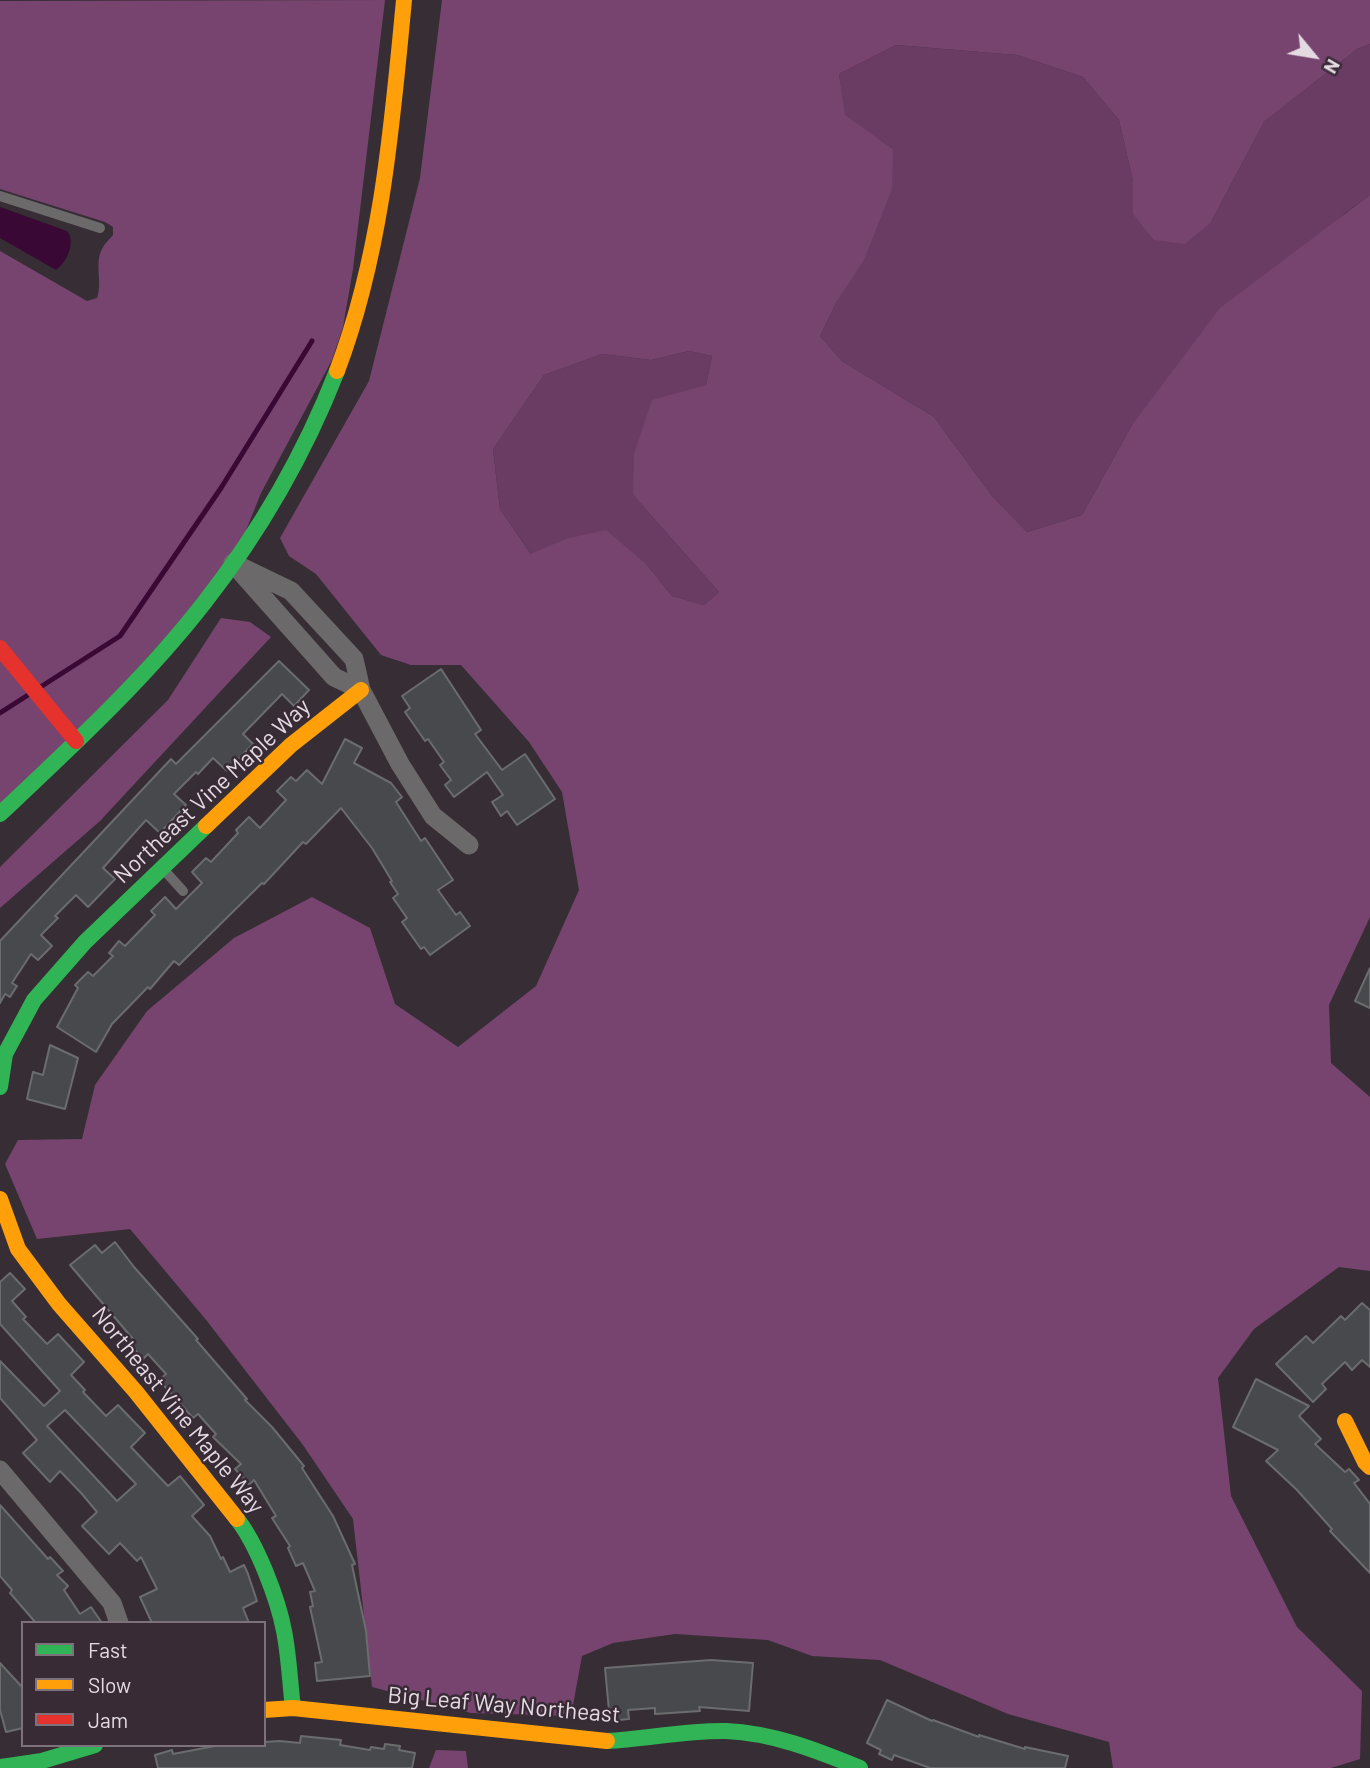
<!DOCTYPE html>
<html>
<head>
<meta charset="utf-8">
<style>
  body { margin:0 }
  #map { position:relative; width:1370px; height:1768px; overflow:hidden; background:#362e34; font-family:Barlow,sans-serif }
  canvas { display:block }
  .legend { position:absolute; left:21px; top:1621px; width:245px; height:126px; box-sizing:border-box; background:#392b36; border:2px solid #7d717b; margin:0; padding:9px 12px; list-style:none; font-size:21px; color:#e4dbe2 }
  .legend li { display:flex; align-items:center; gap:14px; height:35px }
  .legend b { width:35px; border:2px solid #7d717b }
  .north { position:absolute; left:1279px; top:21px; width:70px; height:70px; -webkit-text-stroke:5px #392b36; paint-order:stroke; rotate:120deg; font-size:19px; font-weight:700; line-height:28px; text-align:center; color:#e4dbe2 }
  .north::after { content:''; display:block; margin:auto; width:24px; height:32px; background:#e4dbe2; clip-path:polygon(50% 0,100% 100%,50% 72%,0 100%) }
</style>
</head>
<body>
<div id="map">
<canvas width="1370" height="1768"></canvas>
<ul class="legend">
<li><b style="height:9px;background:#30b455"></b>Fast</li>
<li><b style="height:9px;background:#ff9f0a"></b>Slow</li>
<li><b style="height:9px;background:#e5322d"></b>Jam</li>
</ul>
<div class="north">N</div>
</div>
<script>
const c = document.querySelector('canvas').getContext('2d');
c.lineJoin = 'round';
function paint(path, color) {
  c.fillStyle = color;
  c.fill(path, 'evenodd');
}
function trace(path, color, width, dash) {
  c.strokeStyle = color;
  c.lineWidth = width;
  c.lineCap = dash ? 'butt' : 'round';
  c.setLineDash(dash || []);
  c.stroke(path);
}
function drawText(font, color, halo, rows, align = 'center') {
  c.font = font + ' Barlow,sans-serif';
  c.lineWidth = 5;
  c.setLineDash([]);
  c.textBaseline = 'middle';
  c.strokeStyle = halo;
  c.fillStyle = color;
  for (const [text, x, y, turn = 0] of rows) {
    c.save();
    c.translate(x, y);
    c.rotate((+turn || 0) * Math.PI / 180);
    c.textAlign = isNaN(turn) ? turn : align;
    if (halo) c.strokeText(text, 0, 0);
    c.fillText(text, 0, 0);
    c.restore();
  }
}
paint(new Path2D(`
  M1370 44V195L1343 215 1132 425 1082 515 1027 532 992 496 934 417 842 361 820 336 837 301 893 149 844 115 839 74 896 45 1017 55 1083 77 1119 120 1133 181V214L1211 222 1264 122 1357 49Z
  M689 351 712 356 706 385 633 495 719 592 704 605 672 596 647 565 565 539 532 555 500 509 493 449 544 375 602 354 651 360Z`), '#6a3b63');
paint(new Path2D(`
  M385 0 353 269 343 327 332 360 261 493 233 563 0 820V251L87 301 97 298C103 282 94 264 102 249 104 244 110 239 113 235V227L105 222 0 189V1Z
  M442 0H1370V44L1357 49 1264 122 1211 222 1185 244 1154 240 1133 214V181L1119 120 1083 77 1017 55 896 45 839 74 845 115 893 149 892 189 864 260 837 301 820 336 842 361 934 417 992 496 1027 532 1082 515 1132 425 1220 308 1370 195V917L1329 1005 1331 1063 1370 1097V1271L1339 1267 1254 1329 1218 1378 1231 1496 1297 1627 1362 1691 1360 1759 1331 1768H1113L1109 1742 1008 1714 880 1660 812 1656 768 1640 675 1634 613 1643 582 1656 571 1716 471 1713 372 1687 353 1519 303 1445 207 1321 130 1229 37 1239 5 1164 18 1140 82 1139 95 1085 147 1011 234 938 312 897 370 928 395 1004 458 1047 536 986 579 890 562 792 529 742 461 665H411L381 655 316 574 289 556 280 538 369 381 420 178ZM689 351 712 356 706 385 652 400 634 454 633 495 719 592 704 605 672 596 647 565 606 530 565 539 531 554 500 509 493 449 544 375 602 354 651 360Z
  M221 618 250 622 271 637 100 821 0 908V867L168 700Z
  M436 1750 466 1751 468 1768H429Z`), '#77446f');
paint(new Path2D(`
  M0 207 67 231C76 242 67 262 56 270L0 238Z`), '#390834');
trace(new Path2D(`
  M42 686 120 636 221 488 312 341
  M0 713 28 695`), '#390834', 5);
const building = new Path2D(`
  M279 661 309 690 294 706 282 694 243 734 253 744 227 771 213 758 198 774 196 772 174 794 186 805 160 833 146 820 103 868 115 879 88 907 76 895 55 916 58 918 41 935 52 946 38 960 31 954 12 983 17 986 10 997 5 994 0 1003V941L171 759 176 764Z
  M441 669 481 730 475 734 502 770 525 754 555 799 517 825 507 811 501 816 492 802 503 795 487 772 454 797 445 785 451 780 440 765 444 762 428 739 425 741 405 712 410 708 402 696Z
  M345 739 362 748 354 763 391 783 402 797 396 802 421 841 425 838 453 880 438 890 456 915 460 912 470 926 430 955 424 947 421 949 402 922 407 918 393 898 398 894 390 882 392 881 372 848 341 808 306 844 303 842 264 884 262 883 179 965 174 961 150 989 148 987 112 1024 96 1052 57 1027 78 988 75 985 88 972 93 976 113 956 109 953 119 941 125 946 155 915 151 911 165 897 176 909 202 883 192 872 206 858 211 862 238 833 236 830 249 817 260 828 286 800 277 791 291 777 296 781 307 770 322 784Z
  M1370 968V1008L1355 1001Z
  M50 1045 78 1058 65 1109 27 1099 33 1072 43 1075Z
  M115 1242 134 1267 198 1339 196 1340 247 1399 245 1400 272 1427 304 1466 302 1468 333 1516 355 1564 352 1565 366 1631 370 1676 317 1681 315 1663 322 1662 310 1607 313 1606 310 1592 315 1591 303 1563 296 1566 288 1548 290 1546 272 1518 276 1516 254 1480 249 1485 235 1469 241 1464 213 1437 216 1434 198 1414 193 1418 159 1380 166 1374 148 1354 143 1359 129 1343 133 1339 70 1265 95 1245 102 1253Z
  M10 1273 25 1289 12 1301 26 1317 23 1319 47 1344 58 1334 84 1362 71 1375 85 1390 83 1392 106 1416 118 1405 145 1433 131 1447 168 1486 180 1476 204 1505 192 1516 210 1536 221 1559 223 1557 230 1572 244 1565 248 1574 257 1601 243 1608 249 1623H152L140 1597 157 1589 141 1557 137 1561 120 1543 109 1554 82 1526 97 1512 82 1494 60 1471 50 1482 23 1453 37 1440 0 1398V1361L44 1406 60 1391 0 1324V1282ZM65 1410 136 1484 117 1501 47 1426Z
  M1362 1303 1370 1310V1367L1362 1360 1352 1370 1345 1362 1322 1384 1326 1389 1313 1402 1276 1364 1306 1336 1313 1343 1341 1316 1345 1320Z
  M1256 1379 1309 1406 1299 1416 1321 1439 1315 1444 1345 1472 1349 1469 1359 1480 1354 1483 1370 1504V1573L1330 1531 1332 1529 1297 1490 1266 1461 1278 1450 1233 1427Z
  M0 1505 48 1559 50 1557 63 1571 57 1575 68 1586 64 1590 80 1614 91 1607 102 1623H36L10 1593 12 1590 0 1576Z
  M711 1660 753 1663 749 1711 699 1707 700 1711 655 1714V1708L628 1710 629 1719 610 1721 605 1668Z
  M0 1663 23 1688V1728L6 1732 0 1710Z
  M887 1700 932 1721 933 1720 979 1737V1735L1025 1749V1747L1068 1756 1065 1768H930L894 1755 892 1760 879 1754 881 1750 867 1743Z
  M301 1736 341 1740 340 1745 370 1750 371 1747 384 1749 385 1744 400 1746 399 1750 415 1753 412 1768H158L155 1755 172 1750 173 1754 220 1745H264V1742L280 1741 300 1743Z`);
paint(building, '#48494c');
trace(building, '#6a6c6e', 2);
trace(new Path2D(`
  M0 196 100 228
  M165 871 183 891`), '#6c696b', 10);
trace(new Path2D(`
  M233 563 291 591 354 659 361 690 400 764 433 816 469 845
  M239 570 334 677 361 690
  M0 1470 112 1603 119 1623`), '#6c696b', 19);
trace(new Path2D(`
  M0 814C71 747 144 680 204 603 258 534 305 453 337 371
  M0 1087 5 1054 34 1000 85 942 206 826
  M237 1519C257 1544 278 1599 284 1631 289 1656 290 1683 293 1708
  M607 1741C645 1739 689 1730 726 1731 773 1733 816 1750 860 1768
  M0 1767 42 1761 95 1745`), '#30b455', 16);
trace(new Path2D(`
  M337 371C382 252 392 126 404 0
  M206 826 291 745 361 690
  M0 1199 18 1249 59 1304 136 1392 237 1519
  M1345 1421 1365 1462 1370 1467
  M264 1710 293 1708 607 1741`), '#ff9f0a', 16);
trace(new Path2D(`
  M0 648 76 741`), '#e5322d', 16);
drawText('23px', '#e4dbe2', '#392b36', [
  ["Northeast Vine Maple Way",212,791,-43],
  ["Northeast Vine Maple Way",178,1410,51],
  ["Big Leaf Way Northeast",504,1705,5]
]);
</script>
</body>
</html>
